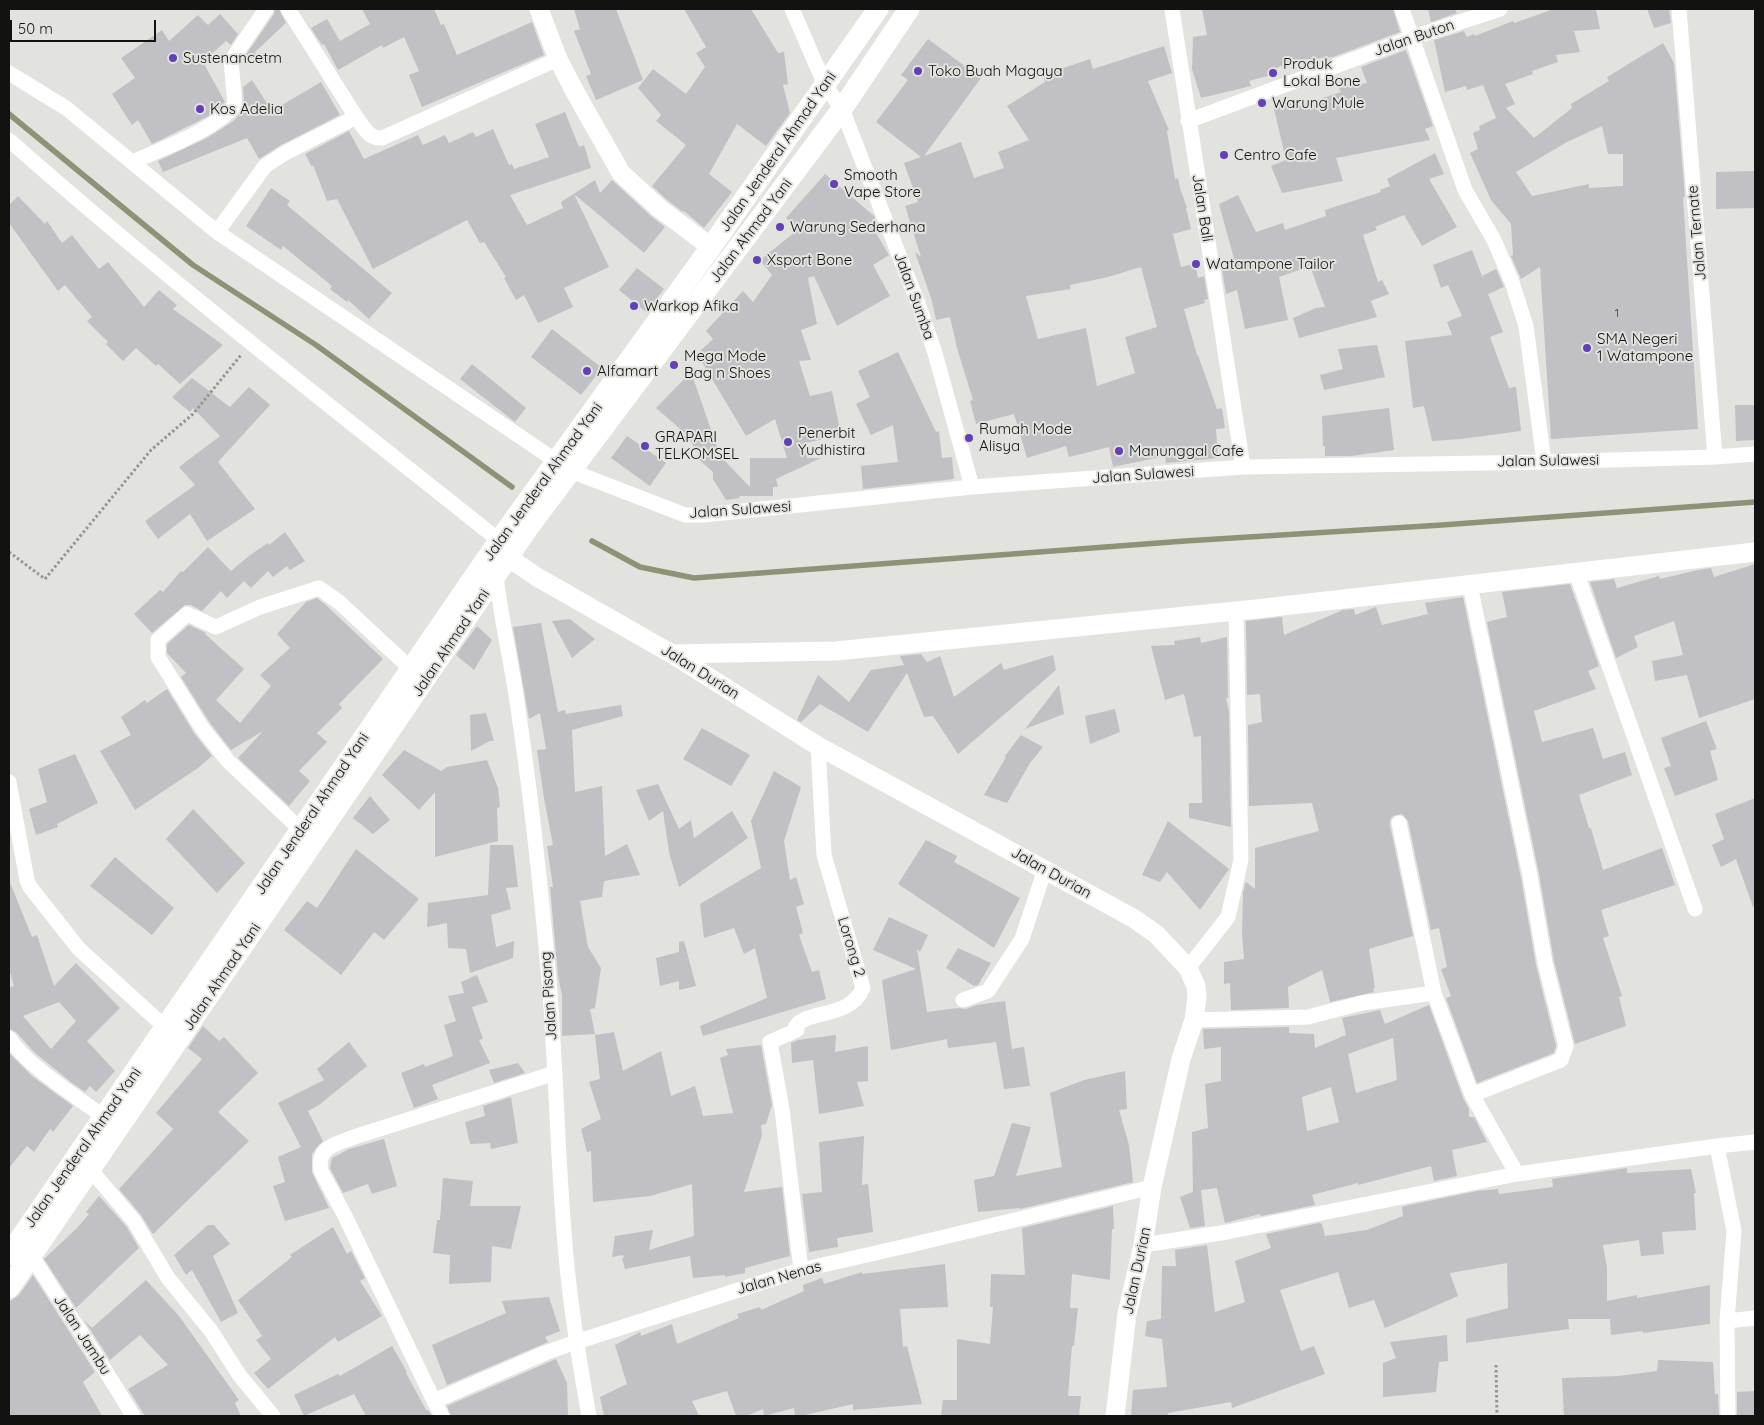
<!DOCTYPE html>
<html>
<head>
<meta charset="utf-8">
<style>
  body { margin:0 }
  #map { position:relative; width:1764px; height:1425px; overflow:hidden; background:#e2e3de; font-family:Quicksand,sans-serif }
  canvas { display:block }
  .frame { position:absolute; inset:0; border:10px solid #121211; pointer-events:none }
  .scale { position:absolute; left:10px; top:20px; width:146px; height:22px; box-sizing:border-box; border:2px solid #121211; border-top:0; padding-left:6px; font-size:15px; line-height:18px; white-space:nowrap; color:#121211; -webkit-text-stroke:4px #e2e3de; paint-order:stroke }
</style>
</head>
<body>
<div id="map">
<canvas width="1764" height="1425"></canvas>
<div class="frame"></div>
<div class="scale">50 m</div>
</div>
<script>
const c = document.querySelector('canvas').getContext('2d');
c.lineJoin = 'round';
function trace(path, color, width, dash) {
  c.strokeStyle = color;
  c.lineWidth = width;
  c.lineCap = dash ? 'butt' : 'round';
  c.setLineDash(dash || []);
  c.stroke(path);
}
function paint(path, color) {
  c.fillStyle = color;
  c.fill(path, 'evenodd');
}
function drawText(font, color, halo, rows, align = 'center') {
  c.font = font + ' Quicksand,sans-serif';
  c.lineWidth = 4;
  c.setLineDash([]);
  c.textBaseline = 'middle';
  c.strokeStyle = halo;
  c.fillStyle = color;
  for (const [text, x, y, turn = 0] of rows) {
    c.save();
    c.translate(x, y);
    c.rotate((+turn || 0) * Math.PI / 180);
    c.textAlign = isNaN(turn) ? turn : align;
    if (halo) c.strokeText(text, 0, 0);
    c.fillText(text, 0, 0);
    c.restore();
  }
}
trace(new Path2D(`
  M9 114 193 265 316 345 512 487
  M592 541 640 567 694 578 1185 541 1442 525 1755 502`), '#8c9475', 5.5);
paint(new Path2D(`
  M275 9H279L286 23 255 52 256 54 250 60 248 58 245 61 243 59 274 14Z
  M362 9H434L441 25 444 24 457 55 532 22 544 55 422 107 409 75 419 71 404 37 383 48 382 45 338 70 324 44 322 45 311 28 327 19 340 41 370 24Z
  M574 9H616L643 80 596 100 586 76 591 74 574 31 580 29Z
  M684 9H751L778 53 784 52 788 84 783 85 790 113 766 146 737 124 709 174 732 192 704 228 684 211 683 212 667 200 652 186 686 145 656 121 661 115 638 88 653 69 686 94 705 67 696 53 706 47Z
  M1202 9H1393L1400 32 1333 57 1297 60 1276 68 1278 73 1249 81 1251 86 1201 98 1192 69 1193 37 1207 35Z
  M1428 9H1455L1457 13 1431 22Z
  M1554 9H1596L1600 29 1574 31 1580 52 1556 55 1558 62 1532 71 1533 74 1505 84 1515 104 1506 108 1534 138 1572 108 1571 104 1609 81 1607 77 1663 43 1674 63 1685 197H1683L1698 429 1551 439 1540 267 1521 279 1511 256 1513 255 1511 224 1491 200 1470 153 1478 149 1473 133 1480 130 1479 126 1496 118 1483 85 1467 90 1466 86 1445 92 1434 40 1464 31 1467 37 1474 34 1475 36 1513 21 1514 23ZM1602 126 1608 154H1623V186L1589 188V184L1532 196 1516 172 1567 142Z
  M1647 9H1669L1671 23 1654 28Z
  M220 14 238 34 231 45 226 41 203 62 225 102 210 115 197 122 152 144 138 120 132 125 112 94 135 78 121 58 162 30 169 41 198 15 208 25Z
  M928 39 981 78 924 156 961 142 974 178 1004 168 998 152 1029 140 1007 106 1045 82 1043 75 1090 59 1093 69 1164 46 1172 73 1148 81 1169 130 1167 131 1175 179 1178 178 1180 188 1187 208H1186L1191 229 1173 234 1181 267 1195 263 1198 278 1204 276 1208 299 1204 300 1205 303 1184 309 1197 355H1198L1217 409 1222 408 1225 428 1216 429 1218 458 1166 463 1165 456 1113 467 1109 447 1069 457 1066 446 1027 458 1014 414 976 424 970 401 973 400 957 348 950 317 936 320 932 301 915 252 921 257 905 206 918 202 904 163 921 157 876 122 908 80 901 75ZM1141 267 1157 327 1125 337 1135 373 1097 386 1086 328 1038 339 1026 296 1071 289 1070 285 1108 277Z
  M1406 50 1433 126 1425 129 1430 140 1336 158 1343 181 1282 193 1271 166 1286 160 1274 109 1292 100 1293 108 1341 92 1339 88 1367 83 1361 67Z
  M252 80 272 111 321 82 340 115 281 145 259 159 247 138 163 172 158 161 207 138 232 122 242 112 244 105 243 87Z
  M565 112 579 147 584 145 591 168 510 195 527 225 563 208 561 202 595 180 600 193 612 180 652 217 665 227 644 253 574 194 609 267 564 288 573 307 538 323 524 295 516 300 504 278 506 277 484 242 480 243 467 220 373 269 337 199 327 201 313 165 312 167 305 154 349 131 364 159 418 135 423 145 445 135 449 143 473 132 476 137 493 129 509 165 512 164 514 169 549 157 535 124Z
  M1435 153 1444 174 1429 179 1457 227 1422 246 1404 215 1375 227 1377 230 1363 235 1378 282 1382 280 1389 294 1371 301 1377 317 1299 338 1293 318 1316 308 1325 307 1310 266 1279 277 1288 320 1245 329 1237 290 1226 294 1222 270 1236 266 1219 204 1238 195 1256 232 1283 223 1285 230 1326 216 1325 210 1381 192 1380 190 1390 186 1387 179Z
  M1755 171V208L1716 209V172Z
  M825 174 874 216 875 218 870 223 889 255 873 265 890 296 837 326 814 276 808 278 817 324 801 330 811 360 799 361 810 396 832 391 841 435 806 443 807 458H821L776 479 778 487H773V496H739L740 498 726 500 713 479V472L696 457H700L687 435 656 408 691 372 719 453 713 457H721L750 487V458H787L775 419 746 436 702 362 696 355 713 339 706 331 743 291 753 302 772 275 760 260 799 229 786 218Z
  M271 188 290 201 287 205 392 293 369 319 348 300 347 302 330 289 332 286 283 246 281 250 246 226Z
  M18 196 45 224 47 221 62 243 72 235 99 269 108 262 144 307 159 290 177 305 173 309 223 345 180 384 158 364 156 366 136 348 123 361 106 344 108 342 87 321 92 317 65 285 58 291 9 223V205Z
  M1472 250 1482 276 1496 269 1504 287 1488 294 1503 332 1490 337 1509 388 1516 387 1521 431 1461 439 1432 441 1424 406 1413 408 1405 341 1452 335 1447 322 1462 316 1448 285 1441 288 1433 265Z
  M637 268 664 289 646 312 619 290Z
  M552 329 602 368 581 395 531 357Z
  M1377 345 1385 377 1324 390 1320 375 1343 369 1338 349Z
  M898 352 936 432 939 431 942 458 952 457 954 479 863 489 861 466 898 462 893 425 871 435 856 404 870 397 858 371Z
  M472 364 526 408 515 422 460 379Z
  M192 378 230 407 249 387 270 405 218 462 255 509 207 541 190 514 158 539 145 521 195 485 179 467 220 436 193 408 190 412 172 397Z
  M1735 405H1755V440L1736 441Z
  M1389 408 1394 450 1351 456H1325V446H1323L1322 416Z
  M627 436 666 463 650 486 611 458Z
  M285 532 305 561 290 570 287 566 273 577 268 571 251 588 244 581 227 598 221 591 202 611 191 605H185L152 633 134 614 160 590 163 592 181 571 183 572 208 547 231 571 250 555 268 543 269 545Z
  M1755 564V699L1699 718 1687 675 1655 681 1652 661 1683 655 1674 621 1634 636 1638 647 1616 658 1590 582 1614 579 1617 588 1659 576 1660 579 1698 570 1711 568 1714 577Z
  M1570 584 1599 666 1588 671 1596 689 1534 711 1542 742 1593 728 1603 759 1625 752 1632 775 1579 795 1589 828H1591L1603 870 1662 848 1675 885 1601 910 1609 936 1603 938 1622 996 1619 997 1626 1026 1575 1044 1554 961 1539 874 1487 622 1507 617 1502 592Z
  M1463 597 1521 878 1536 965 1556 1046 1554 1053 1477 1083 1446 998 1451 996 1441 969 1447 967 1439 928 1431 930 1408 821 1402 814 1393 816 1390 820V825L1413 936 1369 949 1375 988 1373 989 1374 992 1330 1002 1322 970 1288 987 1289 1008 1231 1010 1230 983 1224 984V962L1244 959 1242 935 1243 892 1246 882 1255 889V848L1319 831 1312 803 1249 806 1248 725 1262 722 1260 694 1247 695 1246 621 1282 617 1284 635 1343 610 1354 609 1355 615 1376 607 1382 625 1428 614 1425 603Z
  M317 598 326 605 383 659 339 704 342 708 317 733 327 742 299 771 310 781 289 806 238 758 263 731 231 750 210 723 181 677 186 673 167 653V644L189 625 206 633 205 634 244 669 216 700 240 723 271 686 260 675 290 648 277 634 306 602Z
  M570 619 595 639 572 658 552 621Z
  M541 623 558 712 565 710 566 714 621 705 623 716 572 730 575 792 602 786 605 856 627 844 640 875 604 881 602 897 580 901 588 947 601 968 595 1008 590 1009 595 1034 562 1036V996L558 976 550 887H553L547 846 553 845 544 798 537 750 546 749 540 713 529 719 513 627Z
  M477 626 492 640 474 670 456 655Z
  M1200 637 1201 643 1227 637 1228 698H1226L1229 712 1231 827 1189 818V803H1202L1201 736 1194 737 1184 694 1165 700 1151 646 1175 645 1174 641Z
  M921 654 927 662 940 656 954 697 1001 663 1004 670 1053 655 1056 670 958 754 933 716 924 717 907 673 868 732 820 704 801 722 797 720 818 675 849 702 871 670 904 665 900 656Z
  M1059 685 1064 714 1025 729Z
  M167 689 194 733 212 756 198 768 135 810 100 751 131 735 121 717 145 700 147 703Z
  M1115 709 1120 732 1090 744 1085 716Z
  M486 713 494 741H490L471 751 470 715Z
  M1706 721 1717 749 1710 751 1718 780 1675 796 1664 768 1671 766 1661 738Z
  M702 728 750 755 731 786 683 759Z
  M1021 735 1043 747 1030 763 1007 803 984 795 1006 757 1005 756Z
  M404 750 441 771 447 767 487 760 498 788 500 807 497 808 498 841 435 857V792L419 810 382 775Z
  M75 754 98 803 57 824 58 827 36 835 29 809 47 802 38 769Z
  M774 771 801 787 784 841 790 880 796 877 804 904 796 907 803 933 799 935 812 972 819 970 826 999 703 1036 700 1026 767 998 755 948 744 954 734 928 704 938 700 904 761 868 751 821Z
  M658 784 679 829 691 820 694 838 732 811 748 838 679 887 669 852 663 811 649 821 636 790Z
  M370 796 390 820 373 834 353 818Z
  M1755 798V907H1753L1736 859 1721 867 1712 845 1724 839 1715 814Z
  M193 809 245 863 217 893 166 839Z
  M1168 821 1229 869 1200 910 1167 872 1160 882 1142 875Z
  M926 840 957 856 954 862 1020 898 994 948 898 884Z
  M490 845H513L518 887 506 888 511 909 491 915 496 947 514 941 513 958 470 973 466 949 448 948 447 923 427 927 428 903 488 895Z
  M356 849 419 899 384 940 374 932 341 975 284 930 307 901 317 908Z
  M115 857 174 908 152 935 90 886Z
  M9 880 32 937 37 935 54 986 76 963 120 1008 87 1041 115 1071 96 1092 90 1086 85 1092 72 1083 34 1052 16 1032 9 1029V988L14 986 9 969ZM59 1002 76 1021 51 1049 23 1016Z
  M889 917 928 935 920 952 917 949 927 1012 958 1008 966 1009 977 1005 1005 1001 1012 1049 1024 1047 1030 1086 1004 1089 996 1042 948 1048 947 1039 891 1050 882 980 916 969 873 950Z
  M684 941 696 986 679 990V981L660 986 656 958 679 952V942Z
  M958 948 991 963 978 985 974 986 946 968Z
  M477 975 488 1002 472 1007 483 1039 479 1040 490 1063 432 1085 438 1099 414 1108 401 1073 424 1064 425 1067 453 1056 444 1025 456 1021 448 996 464 993 461 982Z
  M1429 1005 1463 1098 1469 1109V1117H1474L1487 1142 1452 1150 1457 1176 1434 1181 1431 1166 1358 1185V1183L1312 1195 1315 1205 1261 1216 1260 1214 1225 1223 1217 1188 1201 1190 1205 1226 1190 1228 1180 1197 1195 1191 1193 1192 1192 1132 1208 1128 1205 1084 1221 1081V1047L1204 1049 1203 1029 1289 1027V1033L1314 1034 1315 1048 1346 1035 1342 1018 1380 1010 1385 1024ZM1393 1038 1397 1080 1356 1093 1348 1054ZM1331 1087 1339 1122 1307 1131 1302 1097Z
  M203 1026 219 1041 224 1037 258 1073 218 1112 249 1141 153 1234 141 1215 119 1189 173 1129 156 1113 202 1059 188 1048Z
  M614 1032 623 1071 661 1051 671 1096 695 1086 703 1116 733 1113 720 1058 728 1055 726 1049 761 1045 772 1105 766 1124 761 1125 762 1135 744 1192 782 1187 790 1256 745 1268V1273L725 1277V1275L693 1278 690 1256 625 1269 622 1258H624L623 1255 612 1257 615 1236 653 1230 649 1250 694 1236 692 1184 650 1196 593 1202 591 1151 587 1152 581 1129 601 1119 589 1082 600 1079 595 1035Z
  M836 1035 835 1052 868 1046V1081L857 1082 864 1106 819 1114 813 1060 792 1063 791 1043 798 1040Z
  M349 1042 367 1066 319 1105 308 1111 323 1141 317 1147 312 1154V1172L329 1208 285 1221 273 1186 285 1182 278 1157 301 1147 278 1103 324 1080 317 1069Z
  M9 1053 33 1077 73 1106 53 1132 50 1129 34 1152 27 1146 9 1168Z
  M518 1063 525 1073 494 1083 489 1070Z
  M1125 1071 1127 1109 1119 1110 1129 1145 1133 1182 1020 1209V1208L978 1212 974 1180 994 1176 1012 1123 1031 1127 1016 1176 1062 1167 1050 1093 1084 1080Z
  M511 1097 518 1143 491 1149 490 1143 470 1144 465 1122 485 1116 483 1106Z
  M864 1136 862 1185 868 1184 873 1232 837 1238 838 1247 809 1252 802 1194 822 1192 819 1142Z
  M384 1139 397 1186 372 1194 368 1184 343 1193 330 1168 332 1158 349 1149Z
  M1627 1168V1173L1691 1169 1696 1193H1694L1696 1230 1662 1232 1664 1254 1641 1256 1639 1240 1603 1245 1607 1268V1301L1637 1295V1298L1710 1285V1324L1643 1333V1331L1611 1335 1610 1319H1568L1569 1329 1466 1343V1319L1508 1308 1507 1263 1450 1273 1458 1296 1385 1328 1374 1300 1349 1308 1338 1272 1280 1290 1301 1351 1314 1346 1325 1374 1232 1408 1231 1402 1168 1413V1416H1131L1133 1390 1167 1387 1162 1339 1145 1336 1147 1321 1161 1319 1162 1266H1176L1175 1250 1207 1245 1215 1312 1245 1302 1235 1261 1271 1248 1266 1234 1319 1223 1322 1224 1325 1236 1367 1230 1403 1216 1402 1207 1409 1205 1477 1191 1498 1189 1499 1194 1553 1187 1552 1179Z
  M443 1178 473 1181 470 1206H521L511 1249 492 1246 491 1282 449 1284 450 1255 433 1253 437 1220H440Z
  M99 1196 126 1226 139 1248 76 1308 44 1259 77 1228 89 1214 86 1212Z
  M1113 1206 1114 1229H1112L1110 1280 1072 1274 1070 1308H1078L1074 1346H1072L1068 1396H1081L1079 1416H941L943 1400H957V1339L990 1344 993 1307H990L991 1274 1025 1275 1022 1228Z
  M208 1225H214L230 1244 213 1256 238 1313 221 1322 192 1270 186 1275 174 1255Z
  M333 1227 347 1254 351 1251 365 1278 360 1281 382 1316 338 1342 335 1337 268 1389 254 1373 271 1359 256 1340 262 1336 238 1300 292 1257 290 1255Z
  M945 1264 948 1307 900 1309 903 1347 907 1346 922 1404 853 1410V1404L801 1416H795L794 1408 764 1416 763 1409 746 1416H736L727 1391 692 1401 699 1416H604L600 1397 627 1384 615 1345 640 1332 641 1336 672 1324 677 1344 739 1318 737 1314 760 1307 761 1310 804 1291 803 1285 822 1278 824 1284 862 1272V1274Z
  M33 1275 95 1372 83 1382 102 1416H9V1302L19 1295Z
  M146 1280 179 1316 239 1400 235 1403 241 1416H145L128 1389 168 1365 140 1335 110 1360 84 1320 92 1328Z
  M549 1297 560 1331 545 1337 548 1342 447 1385 432 1345 506 1313 502 1301Z
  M1447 1335 1448 1361 1439 1362 1436 1392 1383 1397V1363L1396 1358 1390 1342Z
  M392 1346 407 1372 406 1373 426 1410H428L432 1416H366L354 1394 304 1416 294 1395 338 1374 340 1376Z
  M556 1359 567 1383 568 1416H451L447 1406Z
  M1658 1360 1713 1362 1715 1394H1718L1719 1416H1564L1562 1378 1618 1376 1657 1371Z
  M1755 1391V1416H1737V1392Z`), '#c0c0c5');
trace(new Path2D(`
  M9 552 45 579 151 450 193 414 241 355
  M1496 1365 1497 1416`), '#959692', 3, [2.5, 2.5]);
trace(new Path2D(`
  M288 9 356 117
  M792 9 825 85 842 109 919 306 935 353 972 487
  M1172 9 1243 467
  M1402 9 1465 190 1494 240 1512 282 1526 326 1544 462
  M1679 9 1715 457
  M9 73 66 108 217 232 571 471 685 515H704L972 487 1243 467 1544 462 1715 457 1755 454
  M1188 121 1411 38 1500 9
  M9 140C164 277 329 405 491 534L498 542
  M133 162C163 148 215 130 235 105L231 61 266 9
  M217 232 265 166 285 153 356 117C364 127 368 139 382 138L558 59
  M1576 572 1695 909
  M496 576C501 619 511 660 517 702 531 794 541 888 549 981 556 1064 557 1148 564 1231 568 1293 578 1355 589 1416
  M1470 585 1530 876 1545 963 1566 1046 1561 1060 1472 1095
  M9 782 27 880 30 887 79 949 166 1028
  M1399 823 1434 993 1472 1095 1517 1174
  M301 830 228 761 202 728 158 657V640L187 614 216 627 260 607 319 588 339 602 411 669
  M1188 968 1228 917 1241 860 1236 610
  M963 1000 988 991 1022 939 1045 869
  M1194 1020 1308 1017 1362 1003 1434 993
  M9 1038C27 1066 76 1096 104 1117
  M555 1073 354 1137C336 1144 316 1147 321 1171L345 1216 434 1401 545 1353 576 1342 801 1270 915 1244 1152 1187
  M1717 1146 1734 1231 1727 1321 1728 1416
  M90 1169 134 1221 168 1278 211 1331 240 1376 273 1416
  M1143 1245 1227 1232 1517 1174 1717 1146 1755 1142
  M31 1255C65 1309 101 1361 133 1416
  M801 1270 782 1109 770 1042 797 1030 796 1026C809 1009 850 1019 863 988L824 855 818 746
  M1727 1321 1755 1318
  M434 1401 442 1416`), '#fff', 15);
trace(new Path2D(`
  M539 9 558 59 575 92 621 173 660 209 711 247
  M500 546 509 558 537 577 672 654 818 746 1133 918 1156 934 1188 968 1196 986 1197 997 1194 1020 1181 1059 1152 1187 1143 1245 1127 1314 1115 1416
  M672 654 836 651 1256 609 1755 552`), '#fff', 19);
trace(new Path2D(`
  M9 1255 498 542 711 247 878 9
  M9 1288 528 528 842 109 909 9`), '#fff', 21);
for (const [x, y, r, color] of [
  [173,58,5,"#6240b8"],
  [918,71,5,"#6240b8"],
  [1273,73,5,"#6240b8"],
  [1262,103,5,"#6240b8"],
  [200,109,5,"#6240b8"],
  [1224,155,5,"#6240b8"],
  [834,184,5,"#6240b8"],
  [780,227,5,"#6240b8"],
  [757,260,5,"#6240b8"],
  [1196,264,5,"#6240b8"],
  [634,306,5,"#6240b8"],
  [1587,348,5,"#6240b8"],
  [674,365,5,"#6240b8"],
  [587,371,5,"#6240b8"],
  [969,438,5,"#6240b8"],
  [788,442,5,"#6240b8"],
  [645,446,5,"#6240b8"],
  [1119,451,5,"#6240b8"]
]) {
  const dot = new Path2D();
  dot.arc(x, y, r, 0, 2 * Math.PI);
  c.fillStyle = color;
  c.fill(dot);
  trace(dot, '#e2e3de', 2);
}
drawText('12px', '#3e3e3e', null, [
  ["1",1617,313]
]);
drawText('15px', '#121211', '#e2e3de', [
  ["Jalan Buton",1414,38,-19],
  ["Jalan Jenderal Ahmad Yani",778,152,-55],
  ["Jalan Bali",1202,208,81],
  ["Jalan Ahmad Yani",751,231,-53],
  ["Jalan Ternate",1697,233,-95],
  ["Jalan Sumba",914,296,70],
  ["Jalan Sulawesi",1548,461,-1],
  ["Jalan Sulawesi",1143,475,-4],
  ["Jalan Jenderal Ahmad Yani",543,482,-54],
  ["Jalan Sulawesi",740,510,-4],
  ["Jalan Ahmad Yani",451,643,-56],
  ["Jalan Durian",700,672,32],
  ["Jalan Jenderal Ahmad Yani",312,814,-56],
  ["Jalan Durian",1051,873,29],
  ["Lorong 2",851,947,73],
  ["Jalan Ahmad Yani",222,977,-56],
  ["Jalan Pisang",549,996,-94],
  ["Jalan Jenderal Ahmad Yani",83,1148,-55],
  ["Jalan Durian",1137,1271,-78],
  ["Jalan Nenas",779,1278,-16],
  ["Jalan Jambu",82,1335,57]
]);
drawText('15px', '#121211', '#e2e3de', [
  ["Sustenancetm",183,58],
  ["Produk",1283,64],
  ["Lokal Bone",1283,81],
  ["Toko Buah Magaya",928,71],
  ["Warung Mule",1272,103],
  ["Kos Adelia",210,109],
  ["Centro Cafe",1234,155],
  ["Smooth",844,175],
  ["Vape Store",844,192],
  ["Warung Sederhana",790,227],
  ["Xsport Bone",767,260],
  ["Watampone Tailor",1206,264],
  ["Warkop Afika",644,306],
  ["SMA Negeri",1597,339],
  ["1 Watampone",1597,356],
  ["Mega Mode",684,356],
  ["Bag n Shoes",684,373],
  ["Alfamart",597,371],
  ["Rumah Mode",979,429],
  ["Alisya",979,446],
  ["Penerbit",798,433],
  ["Yudhistira",798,450],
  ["GRAPARI",655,437],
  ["TELKOMSEL",655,454],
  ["Manunggal Cafe",1129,451]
], 'left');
</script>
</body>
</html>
